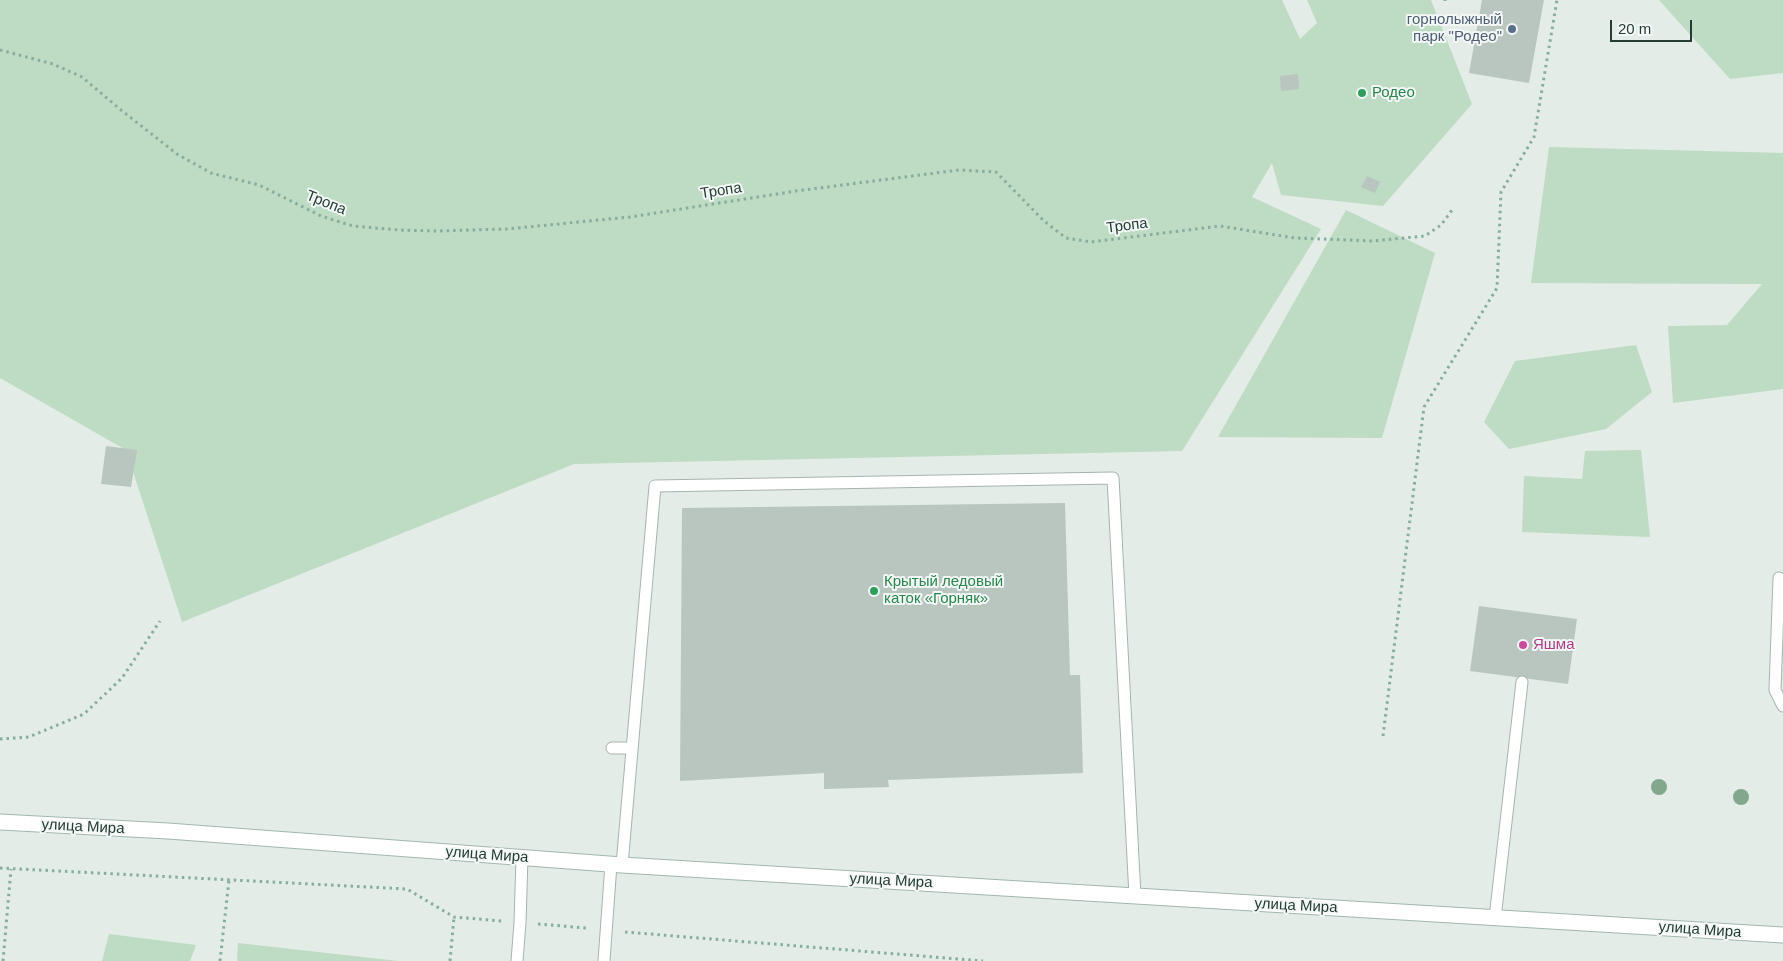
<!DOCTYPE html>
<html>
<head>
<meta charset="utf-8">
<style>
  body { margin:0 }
  #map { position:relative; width:1783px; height:961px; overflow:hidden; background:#e3ece7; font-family:Helvetica,sans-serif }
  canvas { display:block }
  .scale { position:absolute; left:1610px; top:20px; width:82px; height:22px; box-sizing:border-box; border:2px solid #243c34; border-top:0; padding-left:6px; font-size:15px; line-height:18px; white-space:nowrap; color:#243c34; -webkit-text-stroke:4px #f3f8f6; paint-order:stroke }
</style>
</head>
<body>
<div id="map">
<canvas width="1783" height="961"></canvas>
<div class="scale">20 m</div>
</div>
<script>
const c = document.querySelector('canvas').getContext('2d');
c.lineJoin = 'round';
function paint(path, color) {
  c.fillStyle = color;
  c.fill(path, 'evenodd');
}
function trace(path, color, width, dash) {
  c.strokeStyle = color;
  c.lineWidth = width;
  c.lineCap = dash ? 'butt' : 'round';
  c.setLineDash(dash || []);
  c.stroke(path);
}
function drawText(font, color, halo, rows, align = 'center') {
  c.font = font + ' Helvetica,sans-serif';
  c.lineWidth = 4;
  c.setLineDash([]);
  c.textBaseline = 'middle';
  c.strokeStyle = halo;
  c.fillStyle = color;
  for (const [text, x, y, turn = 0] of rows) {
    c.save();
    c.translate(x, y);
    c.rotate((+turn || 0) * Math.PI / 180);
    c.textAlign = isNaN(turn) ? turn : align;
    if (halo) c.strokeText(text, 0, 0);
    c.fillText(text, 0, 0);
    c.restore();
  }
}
paint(new Path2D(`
  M0 0H1282L1300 39 1317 23 1307 0H1431L1472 104 1383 206 1281 195 1272 163 1252 197 1321 229 1182 451 574 464 182 622 126 450 0 378Z
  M1659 0H1783V73L1730 79Z
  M1549 147 1783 153V389L1673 403 1668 326 1727 325 1762 284 1531 283Z
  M1346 210 1435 253 1382 438 1218 437Z
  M1636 345 1652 392 1606 429 1509 449 1484 422 1515 361Z
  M1641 450 1650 537 1522 532 1524 476 1582 479 1585 451Z
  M109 934 196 945 190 961H102Z
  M238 943 398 961H237Z`), '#bedbc3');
paint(new Path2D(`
  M1482 0H1544L1529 83 1469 73Z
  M1298 74 1299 89 1281 91 1280 76Z
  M1367 176 1380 182 1375 193 1361 187Z
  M106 446 137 450 131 487 101 484Z
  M1065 503 1070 675H1080L1083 773 888 780 889 787 824 789V773L680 781 682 508Z
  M1479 606 1577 619 1568 684 1470 671Z`), '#b9c6c0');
const service = new Path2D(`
  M1779 578 1775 690 1783 706
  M612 748H632
  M622 865 655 486 1113 478 1135 896
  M1495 918 1522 682
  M517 961 520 923 522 857
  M604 961 611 864`);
const secondary = new Path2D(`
  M0 822 168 831 622 865 1783 935`);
trace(service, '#a6b4ae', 13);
trace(secondary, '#a2b7ae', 17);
trace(new Path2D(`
  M1445 1V0
  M0 50 53 64 82 77 121 110 177 154 211 173 259 185 321 216 353 226 399 230 436 231 507 229 630 217 796 191 959 170 996 172 1044 221 1066 238 1091 242 1220 226 1295 238 1373 241 1425 236 1441 225 1452 210
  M1383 736 1424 407 1497 288 1501 192 1534 137 1557 0
  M0 739 29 737 84 714 122 678 160 621
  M0 868 407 889 454 917 502 921
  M538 924 586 928
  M625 932 983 961
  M3 961 11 869
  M220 961 229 880
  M450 961 454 917`), '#86ad9e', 3, [2.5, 4]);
trace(service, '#fff', 11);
trace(secondary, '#fff', 15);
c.fillStyle = '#81a88d';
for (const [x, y] of [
  [1659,787],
  [1741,797]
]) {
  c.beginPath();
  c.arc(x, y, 8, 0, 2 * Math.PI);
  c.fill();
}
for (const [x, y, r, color] of [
  [1512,29,5,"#5c6f8a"],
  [1362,93,5,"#2e9e5b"],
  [874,591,5,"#2e9e5b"],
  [1523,645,5,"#d1479c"]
]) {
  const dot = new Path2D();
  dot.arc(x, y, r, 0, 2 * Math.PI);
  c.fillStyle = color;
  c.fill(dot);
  trace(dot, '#f3f8f6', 2);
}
drawText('15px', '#4e5e75', '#f3f8f6', [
  ["горнолыжный",1502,20],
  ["парк \"Родео\"",1502,37]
], 'right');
drawText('15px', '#27864d', '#f3f8f6', [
  ["Родео",1372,93],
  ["Крытый ледовый",884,582],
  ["каток «Горняк»",884,599]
], 'left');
drawText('15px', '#243c34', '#f3f8f6', [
  ["Тропа",721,191,-9],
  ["Тропа",326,203,22],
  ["Тропа",1127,226,-7],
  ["улица Мира",83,827,3],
  ["улица Мира",487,855,4],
  ["улица Мира",891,881,3],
  ["улица Мира",1296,906,3],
  ["улица Мира",1700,930,4]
]);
drawText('15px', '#b23c85', '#f3f8f6', [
  ["Яшма",1533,645]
], 'left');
</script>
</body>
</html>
